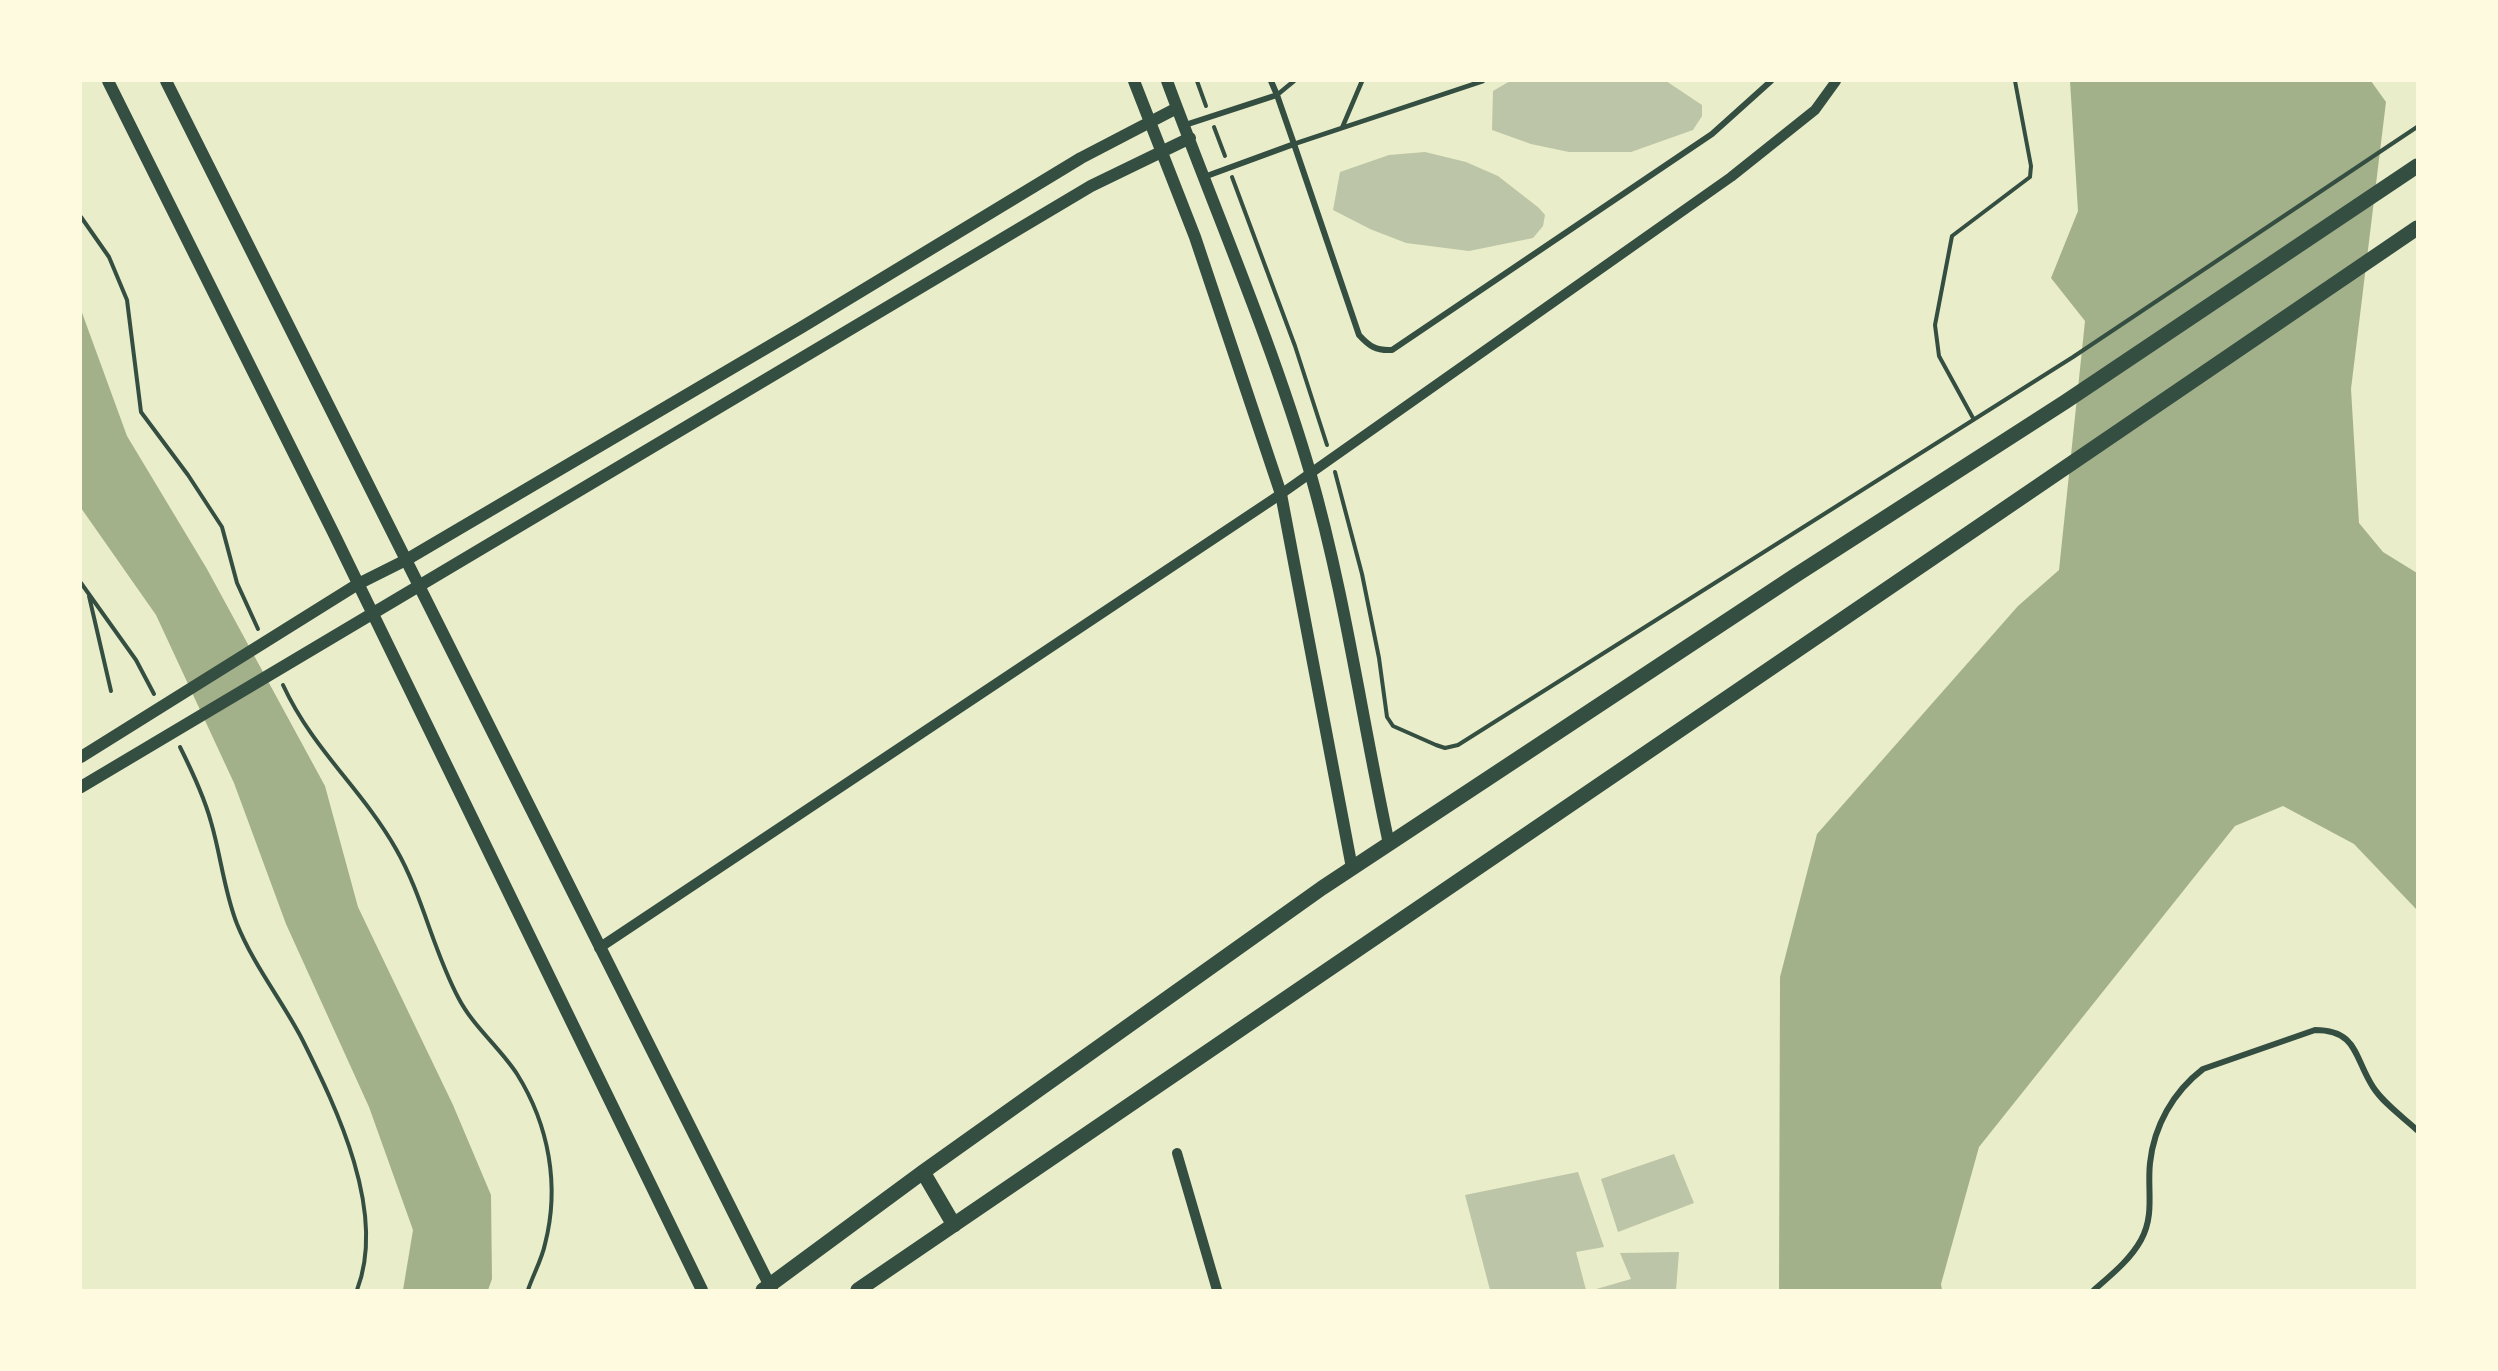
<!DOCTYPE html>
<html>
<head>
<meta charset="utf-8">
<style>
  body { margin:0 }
  #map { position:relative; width:2498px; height:1371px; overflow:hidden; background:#e9edc9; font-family:"IBM Plex Sans",sans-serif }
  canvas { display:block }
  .frame { position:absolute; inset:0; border:82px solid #fefae0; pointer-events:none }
</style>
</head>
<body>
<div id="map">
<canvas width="2498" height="1371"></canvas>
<div class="frame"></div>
</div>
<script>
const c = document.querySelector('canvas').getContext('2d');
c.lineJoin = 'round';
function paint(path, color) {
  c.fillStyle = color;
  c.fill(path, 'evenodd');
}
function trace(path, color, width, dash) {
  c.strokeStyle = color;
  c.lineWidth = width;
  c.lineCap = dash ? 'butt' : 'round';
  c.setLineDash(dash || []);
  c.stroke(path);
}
paint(new Path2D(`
  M2070 81H2371L2386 102 2351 389 2359 523 2383 552 2417 573V910L2354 844 2283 806 2235 826 1979 1147 1941 1284 1942 1290H1779L1780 977 1817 834 2018 606 2059 570 2085 321 2051 278 2078 211Z
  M81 310 127 436 207 569 325 786 358 907 453 1105 491 1195 492 1279 488 1290H403L413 1230 369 1107 286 924 234 783 156 615 81 508Z`), '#a3b18a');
paint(new Path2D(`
  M1510 81H1666L1702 105V116L1693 130 1631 152H1569L1531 144 1492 130 1493 91Z
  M1425 152 1466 162 1498 176 1539 208 1545 215 1543 226 1533 238 1469 251 1406 243 1370 229 1333 210 1340 172 1389 155Z
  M1674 1154 1694 1203 1618 1232 1601 1179Z
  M1578 1172 1604 1247 1576 1252 1586 1290H1490L1465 1195Z
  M1679 1252 1676 1290H1593L1631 1279 1620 1253Z`), '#bcc5a7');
trace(new Path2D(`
  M1197 81 1206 106
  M1214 127 1225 156
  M1232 177 1295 346 1327 445
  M81 217 109 257 127 300 141 412 188 475 222 527 237 583 258 629
  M1973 418 1939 356 1935 325 1952 236 2030 177 2031 166 2015 81
  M1335 472 1362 574 1379 658 1387 717 1393 726 1436 745 1445 748 1458 745 2073 357 2417 127
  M81 583 136 660 154 694
  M89 596 111 691
  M283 685C313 750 362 789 396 849 423 896 433 951 459 999 473 1026 500 1048 517 1074 549 1125 560 1186 545 1244 542 1259 533 1275 528 1290
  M180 747C192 771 204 796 211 822 221 856 224 891 237 924 254 966 281 999 302 1039 337 1109 387 1212 357 1290`), '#344e41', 4);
trace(new Path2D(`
  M1277 95 1294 81
  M1342 128 1362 81
  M1294 144 1483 81`), '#344e41', 4.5);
trace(new Path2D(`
  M1271 81 1277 95
  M1185 125 1277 95 1294 144 1204 177
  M1294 144 1359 335C1369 346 1376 351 1392 350L1712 134 1771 81
  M2094 1290C2111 1275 2130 1260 2141 1240 2155 1215 2147 1189 2150 1163 2154 1126 2173 1092 2203 1069L2315 1030C2358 1030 2354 1058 2373 1087 2384 1104 2403 1117 2417 1130`), '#344e41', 6);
trace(new Path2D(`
  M599 948 1281 494 1731 177 1815 110 1836 81
  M1177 1153 1217 1290`), '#344e41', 10);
trace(new Path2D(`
  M108 81 333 532 702 1290
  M166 81 772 1290
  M1134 81 1195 237 1281 494 1352 868
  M1167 81C1215 211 1271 339 1310 472 1345 594 1362 720 1389 844
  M81 757 358 584 406 560 802 327 1081 158 1177 108
  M81 787 1091 186 1190 138`), '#344e41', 12);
trace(new Path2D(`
  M923 1172 954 1225
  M763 1290 923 1172 1322 888 1796 575 2065 402 2417 166
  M858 1290C1379 938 1895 578 2417 228`), '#344e41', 15);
</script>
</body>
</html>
